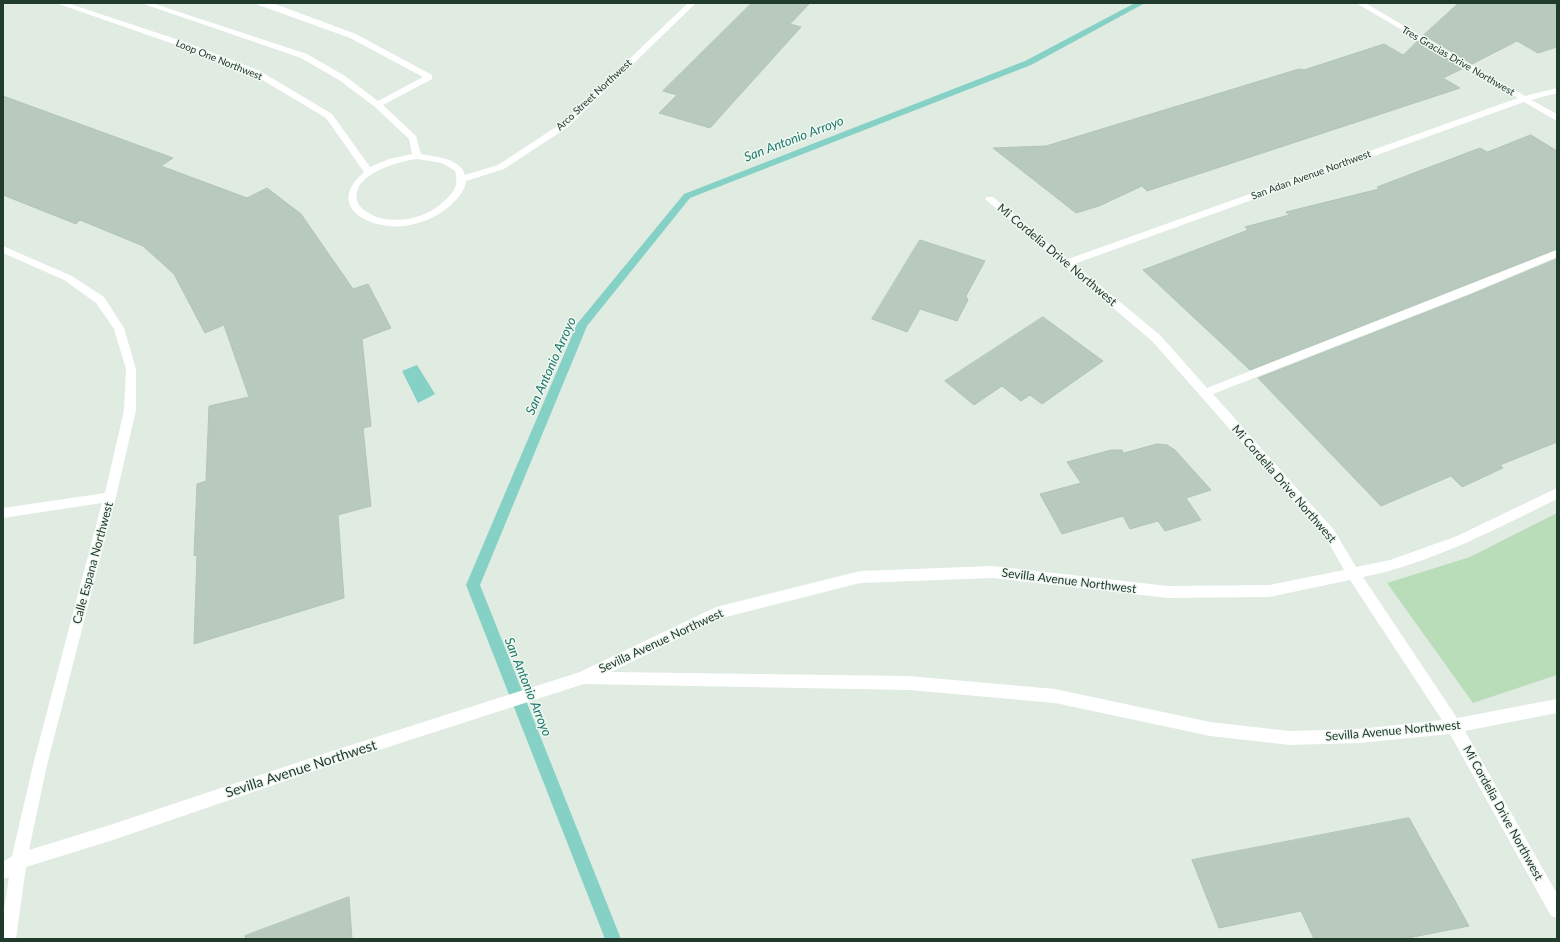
<!DOCTYPE html>
<html>
<head>
<meta charset="utf-8">
<style>
  body { margin:0 }
  #map { position:relative; width:1560px; height:942px; overflow:hidden; background:#e0ebe2; font-family:Lato,sans-serif }
  canvas { display:block }
  .frame { position:absolute; inset:0; border:4px solid #203b2c; pointer-events:none }
</style>
</head>
<body>
<div id="map">
<canvas width="1560" height="942"></canvas>
<div class="frame"></div>
</div>
<script>
const c = document.querySelector('canvas').getContext('2d');
c.lineJoin = 'round';
function paint(path, color) {
  c.fillStyle = color;
  c.fill(path, 'evenodd');
}
function trace(path, color, width, dash) {
  c.strokeStyle = color;
  c.lineWidth = width;
  c.lineCap = dash ? 'butt' : 'round';
  c.setLineDash(dash || []);
  c.stroke(path);
}
function drawText(font, color, halo, rows, align = 'center') {
  c.font = font + ' Lato,sans-serif';
  c.lineWidth = 3;
  c.setLineDash([]);
  c.textBaseline = 'middle';
  c.strokeStyle = halo;
  c.fillStyle = color;
  for (const [text, x, y, turn = 0] of rows) {
    c.save();
    c.translate(x, y);
    c.rotate((+turn || 0) * Math.PI / 180);
    c.textAlign = isNaN(turn) ? turn : align;
    if (halo) c.strokeText(text, 0, 0);
    c.fillText(text, 0, 0);
    c.restore();
  }
}
paint(new Path2D(`
  M1557 513V675L1473 703 1387 583 1470 557Z`), '#b9ddb8');
paint(new Path2D(`
  M417 365 435 394 418 403 402 371Z`), '#86d1c6');
paint(new Path2D(`
  M1135 3H1145L1031 65 690 198 587 326 480 585 621 939H605L466 585 577 324 684 194 1025 61Z`), '#86d1c6');
const building = new Path2D(`
  M752 3H810L790 24 801 27 710 128 659 113 677 95 663 91Z
  M1459 3H1557V47L1538 53 1517 41 1472 64 1424 35Z
  M1418 41 1464 68 1443 78 1460 88 1147 191 1142 186 1099 206 1076 213 993 148 1046 146 1299 69 1304 70 1384 44 1403 55Z
  M3 96 173 158 161 166 247 198 267 188 301 214 353 289 368 284 391 328 362 339 371 426 363 428 371 506 338 515 344 598 194 644 197 555 194 556 197 484 206 481 209 406 249 397 224 325 205 333 174 274 143 246 80 220 76 224 3 195Z
  M1531 135 1557 151V249L1250 370 1143 270 1248 230 1245 227 1289 215 1286 212 1379 189 1377 187 1480 148 1487 152Z
  M920 240 985 261 966 296 968 300 957 321 920 309 907 332 872 319Z
  M1557 259V442L1500 465 1503 468 1462 487 1451 476 1381 506 1258 378 1470 295Z
  M1043 317 1103 361 1042 404 1030 395 1021 401 1002 386 974 405 945 381Z
  M1157 444 1167 445 1175 450 1211 490 1186 498 1201 520 1165 531 1158 521 1130 529 1123 516 1062 534 1040 494 1081 483 1067 462 1111 450H1122L1123 453Z
  M1409 818 1469 926 1403 939H1314L1301 911 1219 928 1192 860Z
  M349 897 352 939H246L245 936Z`);
paint(building, '#b8c9bd');
trace(building, '#b2c4b7', 1);
paint(new Path2D(`
  M56 3H67L188 43 260 71 332 114 370 167 389 159 412 154 409 139 375 107 339 80 301 58 141 3H152L307 54 345 76 378 101 423 77 350 38 253 3 275 4 356 34 432 75V79L383 105 416 136 421 154C436 157 460 158 465 175L498 165 562 123 688 3H696L568 127 504 169 466 181C465 190 459 197 452 204 440 216 422 223 405 226 370 230 324 207 364 172L326 118 254 75 182 47ZM417 159 442 163 455 171C459 187 454 192 443 202 426 219 393 225 372 215 367 212 360 208 358 203 348 175 399 161 417 159Z
  M1356 3H1365L1525 96 1557 88V93L1531 100 1557 114V121L1524 102 1074 264 1160 335 1207 388 1557 250V257L1469 294 1213 394 1334 530 1356 567 1390 560 1457 536 1557 488V499C1494 530 1432 563 1363 577L1457 718 1557 699V713L1465 731 1557 894V918L1551 916 1450 734 1359 743 1290 745 1210 736 1055 703 909 690 584 684 326 767 110 841 26 867 16 939H3V916L9 877 3 879V862L12 856 33 765 102 503 3 518V508L105 493 124 410 126 369 114 329 96 303 64 280 3 253V246L72 276 104 297 124 328 136 369V410L116 497 47 765 29 850 110 825 326 753 580 672 716 607 860 571 993 566 1168 586 1269 585 1344 570 1326 538 1152 341 985 199 987 197H993L1068 259 1518 98ZM993 578 1168 598 1269 597 1350 580 1442 720 1359 729 1290 731 1210 722 1055 689 909 676 611 672 718 619 860 583Z`), '#fff');
drawText('10px', '#203b2c', '#f0f7f1', [
  ["Loop One Northwest",219,60,22],
  ["Tres Gracias Drive Northwest",1458,61,30],
  ["Arco Street Northwest",594,95,-43],
  ["San Adan Avenue Northwest",1311,175,-20]
]);
drawText('12px', '#203b2c', '#f0f7f1', [
  ["Mi Cordelia Drive Northwest",1057,255,40],
  ["Mi Cordelia Drive Northwest",1284,484,49],
  ["Calle Espana Northwest",93,563,-75],
  ["Sevilla Avenue Northwest",1069,581,7],
  ["Sevilla Avenue Northwest",661,641,-25],
  ["Sevilla Avenue Northwest",1393,731,-5],
  ["Mi Cordelia Drive Northwest",1503,813,61]
]);
drawText('italic 13px', '#1a786a', '#f0f7f1', [
  ["San Antonio Arroyo",794,139,-21],
  ["San Antonio Arroyo",551,366,-66],
  ["San Antonio Arroyo",528,687,68]
]);
drawText('14px', '#203b2c', '#f0f7f1', [
  ["Sevilla Avenue Northwest",301,769,-18]
]);
</script>
</body>
</html>
